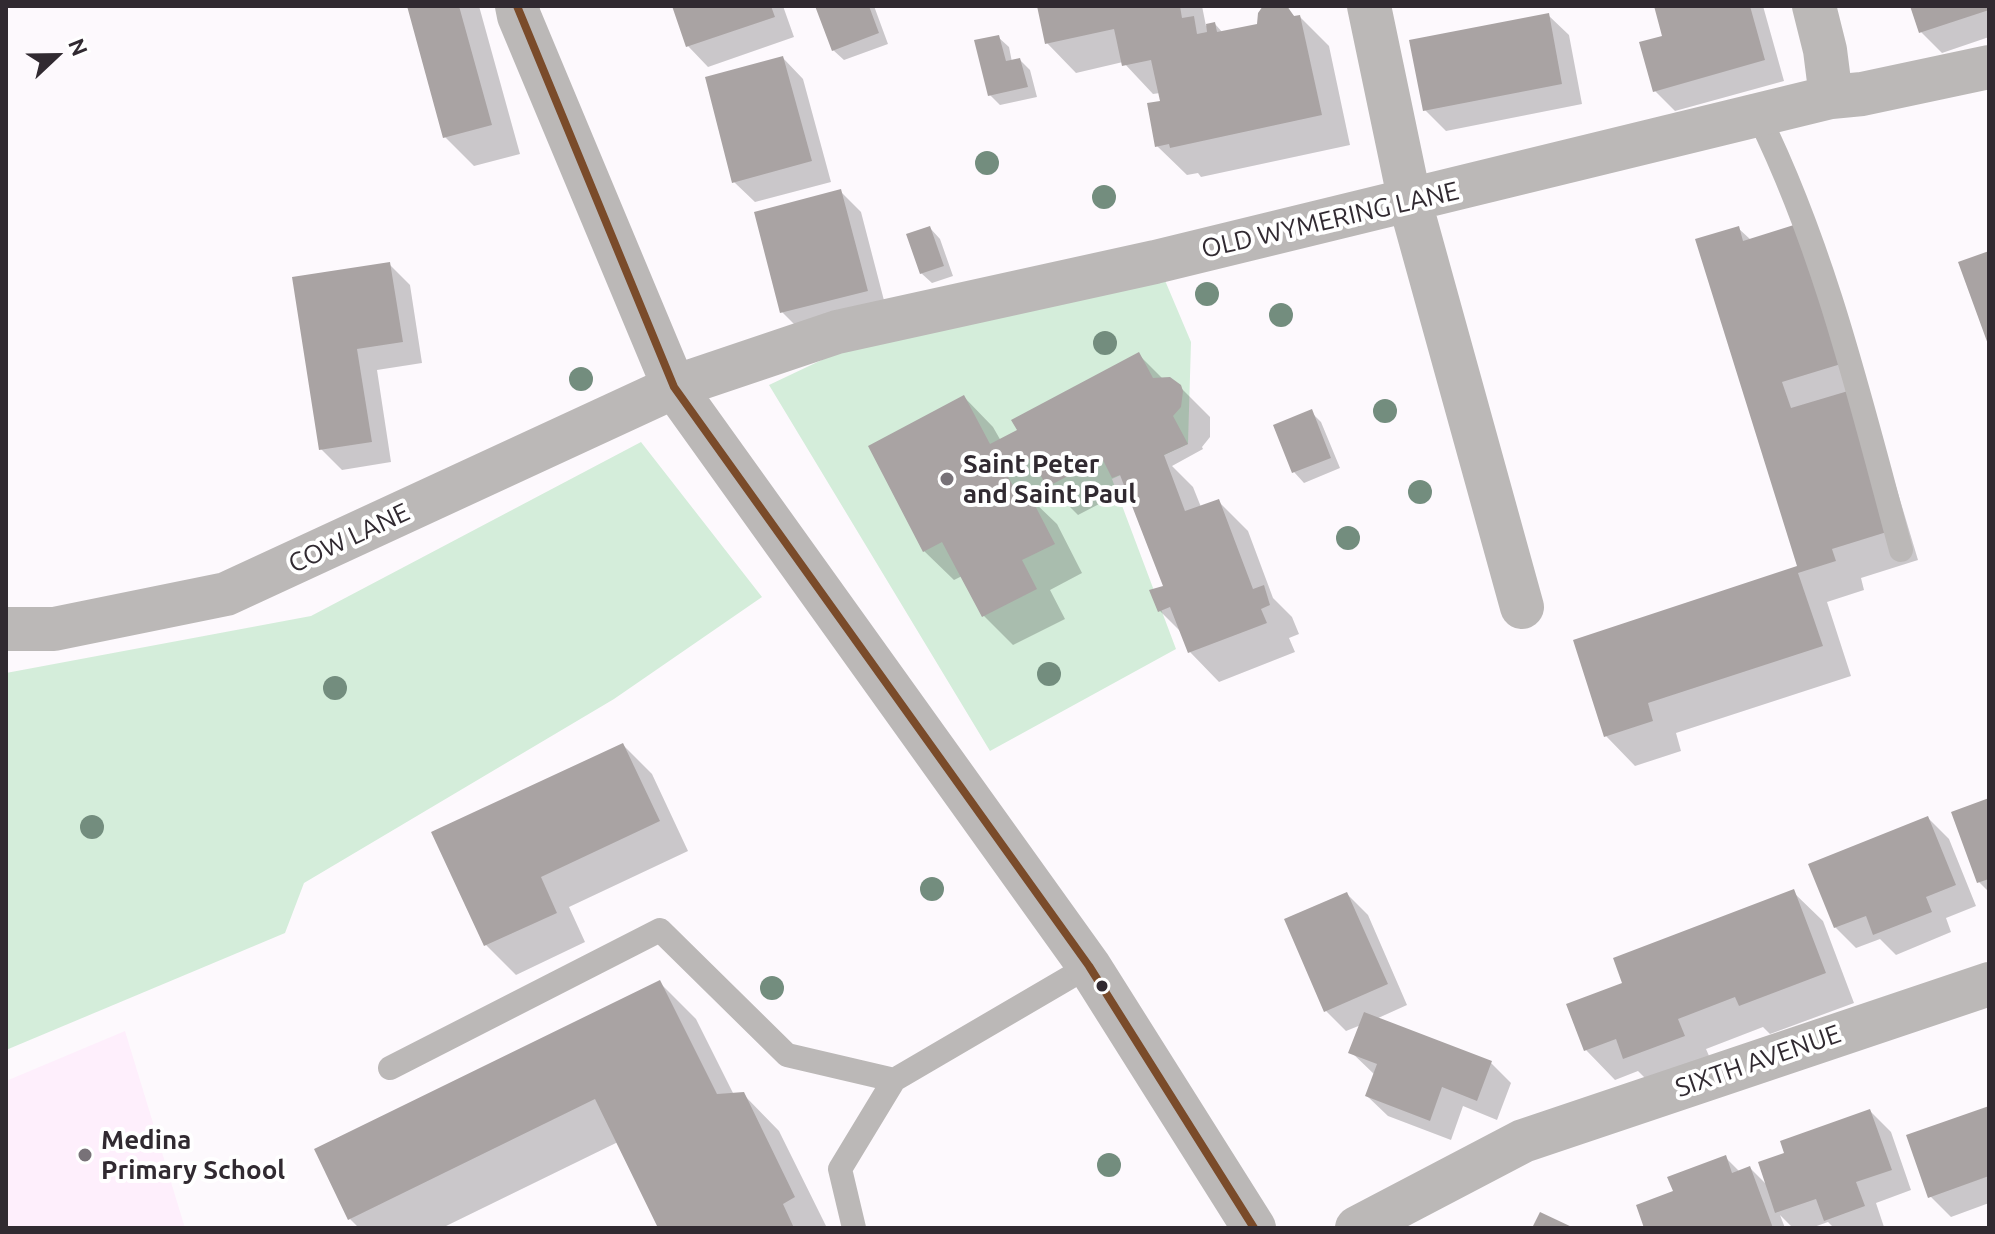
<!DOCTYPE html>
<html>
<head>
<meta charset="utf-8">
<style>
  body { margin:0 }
  #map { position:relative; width:1995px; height:1234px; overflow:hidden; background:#fdf9fd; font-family:Ubuntu,sans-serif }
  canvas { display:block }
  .frame { position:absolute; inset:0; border:8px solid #312a31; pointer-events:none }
  .north { position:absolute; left:16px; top:16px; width:80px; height:80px; -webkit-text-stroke:6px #fff; paint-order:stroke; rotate:68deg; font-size:22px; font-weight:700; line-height:32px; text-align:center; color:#312a31 }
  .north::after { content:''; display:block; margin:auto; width:28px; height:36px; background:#312a31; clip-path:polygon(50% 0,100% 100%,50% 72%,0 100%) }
</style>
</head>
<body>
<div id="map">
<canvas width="1995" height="1234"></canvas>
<div class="frame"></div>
<div class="north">N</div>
</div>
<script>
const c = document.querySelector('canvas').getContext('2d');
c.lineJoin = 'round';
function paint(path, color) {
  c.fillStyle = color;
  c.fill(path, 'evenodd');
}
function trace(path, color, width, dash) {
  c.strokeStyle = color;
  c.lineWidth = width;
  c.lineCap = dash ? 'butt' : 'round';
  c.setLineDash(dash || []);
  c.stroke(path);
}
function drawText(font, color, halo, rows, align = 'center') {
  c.font = font + ' Ubuntu,sans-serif';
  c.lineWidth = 8;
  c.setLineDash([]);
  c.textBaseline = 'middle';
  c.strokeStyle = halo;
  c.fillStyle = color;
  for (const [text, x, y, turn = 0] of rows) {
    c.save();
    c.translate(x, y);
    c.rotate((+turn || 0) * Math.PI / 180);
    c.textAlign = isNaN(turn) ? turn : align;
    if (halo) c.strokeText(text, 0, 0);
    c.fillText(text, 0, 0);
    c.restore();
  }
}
paint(new Path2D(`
  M125 1031 185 1228H6V1081Z`), '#feeffc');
paint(new Path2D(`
  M1161 271 1191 342 1188 444 1112 479 1176 649 990 751 769 385 868 338Z
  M641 442 762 597 614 699 304 883 285 933 6 1050V673L311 616Z`), '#d4edda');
paint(new Path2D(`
  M409 6H479L520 154 474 166 445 137Z
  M674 6H783L794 37 708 67 688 46Z
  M817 6H874L888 44 844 60 833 50Z
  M1039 6H1202L1206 26 1215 24 1223 33 1259 26 1269 6 1285 7 1296 18 1300 17 1329 46 1350 145 1201 177 1198 173 1187 175 1157 146 1162 102 1160 93 1153 94 1123 62 1076 73 1047 43Z
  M1656 6H1763L1784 81 1675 111 1654 90 1665 37Z
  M1912 6H1989V37L1942 53 1921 32Z
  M1548 15 1569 35 1582 104 1446 131 1425 110Z
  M998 37 1009 47 1012 62 1020 60 1030 70 1037 97 1000 105 990 95Z
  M783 58 803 79 831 182 755 202 734 182Z
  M841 192 861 212 887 312 803 333 782 312Z
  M1797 227 1877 423 1918 560 1861 578 1864 590 1827 602 1851 676 1676 733 1681 751 1635 766 1606 736 1799 568 1738 228 1751 240Z
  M930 228 940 239 953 276 932 283 921 273Z
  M389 264 410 285 422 363 377 370 391 462 342 470 321 449 294 279Z
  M1139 355 1164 380 1180 387 1210 417V437L1202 447 1203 449 1172 466 1193 487 1201 507 1218 501 1248 531 1273 598 1292 617 1299 634 1289 638 1295 652 1219 682 1190 652 1182 633 1160 611 1165 587 1128 489 1078 515 1053 490 1033 501 1057 524 1082 573 1050 590 1065 619 1013 645 984 616 962 576 954 580 924 551 964 397 993 427 1001 441Z
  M1311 412 1321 422 1340 468 1304 483 1294 472 1275 426Z
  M623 745 652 774 688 851 569 907 585 942 516 975 486 945 434 833Z
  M1989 800V892L1979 882Z
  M1928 818 1949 839 1976 906 1946 918 1951 932 1896 955 1880 939 1856 948 1835 927Z
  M1793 892 1823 921 1854 1003 1770 1034 1763 1027 1706 1049 1713 1065 1654 1087 1638 1071 1615 1080 1586 1050 1569 1005 1625 984Z
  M1347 894 1368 915 1407 1005 1376 1019 1491 1063 1511 1083 1497 1120 1463 1106 1451 1140 1388 1116 1367 1096 1375 1075 1351 1052 1361 1025 1346 1031 1325 1010Z
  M660 983 696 1019 734 1095 743 1094 779 1131 827 1228H661L618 1142 442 1228H359L350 1219Z
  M1989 1108V1203L1951 1217 1930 1196Z
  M1870 1111 1891 1132 1911 1190 1876 1203 1884 1227 1834 1228 1828 1222 1811 1228H1793L1780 1215 1785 1228H1647L1675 1192 1725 1157 1740 1172 1750 1168 1769 1187Z`), '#0003');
paint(new Path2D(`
  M407 6H459L492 125 443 138Z
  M672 6H771L775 17 686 47Z
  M815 6H869L879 33 832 51Z
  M1037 6H1180L1182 18 1194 16 1197 34 1207 32 1206 24 1215 22 1217 32 1257 24 1258 13 1263 6H1287L1294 16 1300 15 1322 115 1170 148 1169 144 1155 147 1147 103 1160 101 1151 60 1122 66 1114 29 1045 44Z
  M1654 6H1750L1765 60 1653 92 1639 42 1662 36Z
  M1910 6H1989V10L1919 33Z
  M1549 13 1562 84 1423 111 1409 40Z
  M999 35 1006 61 1020 58 1028 87 988 96 974 40Z
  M783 56 812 161 732 183 705 77Z
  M841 189 868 291 780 313 754 212Z
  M1797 224 1841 364 1782 382 1791 408 1848 391 1890 531 1832 549 1836 561 1798 573 1823 646 1648 703 1653 721 1604 737 1573 640 1797 566 1695 239 1739 226 1743 241Z
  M930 226 944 266 920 274 906 234Z
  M1989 251V347L1958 262Z
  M390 262 403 342 357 349 372 442 319 450 292 277Z
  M1139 352 1153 378 1170 377 1181 385 1183 391 1181 407 1173 416 1188 444 1164 455 1185 511 1219 499 1253 589 1264 585 1270 605 1261 609 1267 623 1188 653 1170 607 1158 612 1149 590 1163 586 1120 475 1112 478 1102 458 1047 487 1031 458 1005 471 1019 497 1028 492 1055 544 1022 560 1037 589 982 617 942 542 923 552 868 446 964 395 990 444 1017 430 1011 420Z
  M1312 409 1331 458 1292 473 1273 425Z
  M623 743 660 821 541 877 557 913 484 946 431 832Z
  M1989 798V879L1977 883 1951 812Z
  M1928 816 1956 885 1926 897 1932 912 1873 935 1866 916 1834 928 1808 864Z
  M1794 889 1826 973 1739 1006 1735 997 1678 1019 1685 1036 1623 1059 1616 1039 1584 1051 1566 1004 1622 983 1613 958Z
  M1347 892 1388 984 1324 1012 1284 919Z
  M660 980 717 1094 744 1092 795 1197 783 1204 794 1228H658L595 1099 348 1220 314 1149Z
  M1364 1012 1492 1061 1477 1101 1442 1087 1430 1121 1365 1096 1377 1064 1348 1053Z
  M1989 1106V1176L1928 1198 1906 1135Z
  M1870 1109 1892 1170 1856 1182 1865 1206 1824 1221 1816 1199 1775 1213 1758 1162 1784 1153 1780 1141Z
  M1726 1155 1732 1173 1750 1166 1773 1228H1644L1636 1205 1673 1191 1667 1177Z
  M1540 1212 1574 1228H1532Z`), '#a9a3a3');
trace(new Path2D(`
  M1758 115C1826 253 1861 403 1901 550
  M390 1068 660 930 787 1055 894 1080 1089 966
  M854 1228 840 1169 894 1080`), '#bbb8b7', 24);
trace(new Path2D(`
  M517 6 519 16 674 387 1089 966 1254 1228
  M1369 6 1410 202 1522 607
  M1814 6 1825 50 1831 97
  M6 629H54L226 594 674 387 837 332 1155 262 1831 97 1862 94 1989 67
  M1357 1228 1523 1141 1989 984`), '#bbb8b7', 44);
trace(new Path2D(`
  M517 6 674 387 1089 966 1254 1228`), '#7a4b2a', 8);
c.fillStyle = '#738d7e';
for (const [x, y] of [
  [987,163],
  [1104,197],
  [1207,294],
  [1281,315],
  [1105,343],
  [581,379],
  [1385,411],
  [1420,492],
  [1348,538],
  [1049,674],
  [335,688],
  [92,827],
  [932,889],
  [772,988],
  [1109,1165]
]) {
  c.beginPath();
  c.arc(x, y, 12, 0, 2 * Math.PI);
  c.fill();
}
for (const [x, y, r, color] of [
  [947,479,8,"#787278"],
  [1102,986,7,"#312a31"],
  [85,1155,8,"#787278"]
]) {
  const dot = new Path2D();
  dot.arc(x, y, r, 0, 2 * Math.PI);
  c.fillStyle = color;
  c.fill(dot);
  trace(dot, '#fff', 3);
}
drawText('26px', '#312a31', '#fff', [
  ["OLD WYMERING LANE",1330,220,-13],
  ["COW LANE",349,538,-25],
  ["SIXTH AVENUE",1758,1061,-19]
]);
drawText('bold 26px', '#312a31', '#fff', [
  ["Saint Peter",963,464],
  ["and Saint Paul",963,494],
  ["Medina",101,1140],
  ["Primary School",101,1170]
], 'left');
</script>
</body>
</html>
